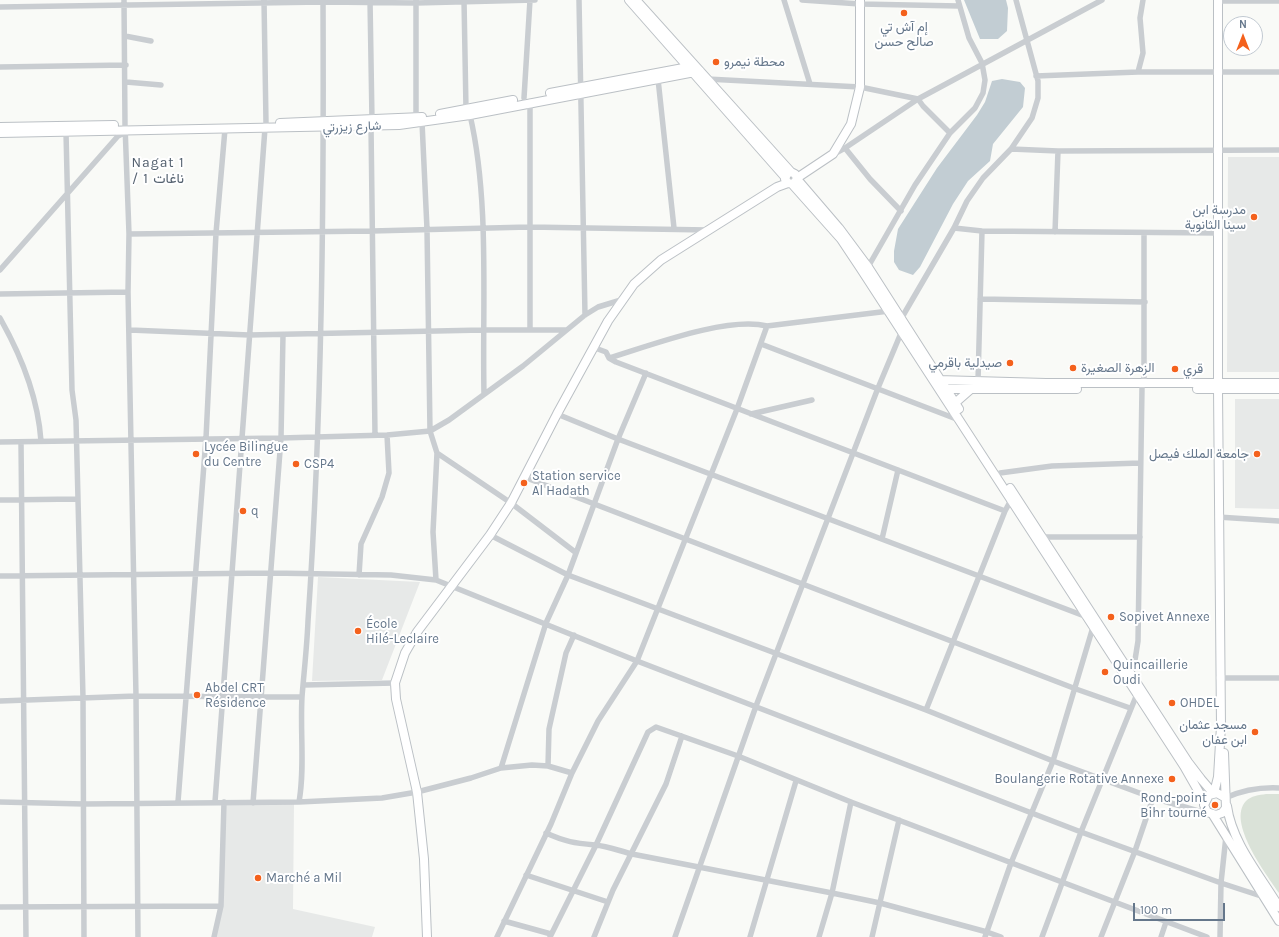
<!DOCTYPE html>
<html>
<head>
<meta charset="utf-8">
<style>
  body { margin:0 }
  #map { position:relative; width:1279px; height:937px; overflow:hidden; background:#f9faf7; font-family:Karla,sans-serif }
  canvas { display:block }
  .north { position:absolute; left:1223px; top:16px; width:40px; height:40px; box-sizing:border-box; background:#fff; border:1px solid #c1c9d1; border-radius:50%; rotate:0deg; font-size:11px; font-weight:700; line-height:16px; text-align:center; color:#65778b }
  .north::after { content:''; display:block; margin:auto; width:14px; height:18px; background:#f4611c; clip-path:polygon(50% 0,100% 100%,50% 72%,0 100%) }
  .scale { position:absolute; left:1133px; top:903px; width:92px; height:18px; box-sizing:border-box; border:2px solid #65778b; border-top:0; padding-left:5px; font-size:12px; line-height:14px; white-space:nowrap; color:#65778b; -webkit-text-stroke:3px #fff; paint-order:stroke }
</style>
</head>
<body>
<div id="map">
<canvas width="1279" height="937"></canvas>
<div class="north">N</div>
<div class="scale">100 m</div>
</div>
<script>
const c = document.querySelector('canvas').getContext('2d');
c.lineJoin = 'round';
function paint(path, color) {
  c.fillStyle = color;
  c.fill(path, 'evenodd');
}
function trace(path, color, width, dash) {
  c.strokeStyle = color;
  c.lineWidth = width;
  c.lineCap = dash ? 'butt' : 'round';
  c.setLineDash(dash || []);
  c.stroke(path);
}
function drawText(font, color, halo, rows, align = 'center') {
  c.font = font + ' Karla,Vazirmatn,sans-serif';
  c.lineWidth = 4;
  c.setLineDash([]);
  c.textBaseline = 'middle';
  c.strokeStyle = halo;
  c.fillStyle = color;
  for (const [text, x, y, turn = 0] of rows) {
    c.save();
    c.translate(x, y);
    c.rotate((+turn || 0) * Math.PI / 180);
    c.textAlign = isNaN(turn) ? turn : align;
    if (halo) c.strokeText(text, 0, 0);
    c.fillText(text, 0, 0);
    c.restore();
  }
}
paint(new Path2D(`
  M1228 157H1279V372H1227Z
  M1235 399H1279V509L1235 508Z
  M318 577 420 582 382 680 312 681Z
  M294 804 293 909 375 927 372 937H215L221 911 224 805Z`), '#e7e9e8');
paint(new Path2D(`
  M1266 794H1279V893C1267 875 1226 822 1246 801 1251 796 1259 795 1266 794Z`), '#dae2d8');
paint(new Path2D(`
  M964 0H1006L1008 8 1007 31 998 39H980Z
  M1002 79 1020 82 1025 88 1023 107 993 144 990 161 968 181 953 204 920 267 913 275 899 270 894 262V251L898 229 937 168 977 115 985 102 992 81Z`), '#c2cdd3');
const secondary = new Path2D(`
  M629 0 785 177
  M636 0 791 172
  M550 93 694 66
  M440 114 513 100
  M280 123 422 117
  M0 127 114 125
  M0 133 399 125 470 115 700 71
  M797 178 795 174 791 172 787 174 785 179 788 183 794 184 797 178 833 154 851 124 860 87V0
  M797 179 839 228 868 267 959 409
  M792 184 841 239 861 269 1184 766 1204 801
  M938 380 1046 383H1279
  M943 389H1077
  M1197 389H1279
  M955 403 971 389
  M1010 488 1188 762 1201 779 1213 793
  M1224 753 1226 808 1222 813 1216 815 1207 812 1204 805 1209 795 1217 793 1224 797
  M1214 793 1218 777 1221 726 1218 389V0
  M1227 806C1232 843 1260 875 1279 907
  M1213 815 1279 921
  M427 937 424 859 417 792 396 699 395 683 405 653 417 632 490 535 511 503 557 414 608 321 634 284 661 260 777 187 788 183`);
trace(secondary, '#bbc0c5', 10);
trace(new Path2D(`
  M124 0 125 125 129 234 128 292 136 696 138 937
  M264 0 266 123
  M370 0 372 120
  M464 0 466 109
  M579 0 585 315
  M784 0 810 84
  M802 0 860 4 959 6
  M1218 1H1279
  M0 7 323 2 416 3 535 0
  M125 36 151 41
  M0 67 126 65
  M1138 72 1143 53 1140 18 1143 0
  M1036 76 1138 72H1279
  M658 79 674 228
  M707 79 860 87 918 99 923 106 950 133
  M126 82 161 85
  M524 98 530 0
  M530 102V329
  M470 115C490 201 482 305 484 394
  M416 118V0
  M422 122 427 229 430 431 437 453 433 532 436 580
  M371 126 375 435
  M66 132 72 390 76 420 83 698 84 937
  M845 148 870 179 901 211
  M1011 149 1058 151 1279 150
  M834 154 845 148 918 99 1102 0
  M954 228 982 231 1218 233
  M1055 232 1058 151
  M1144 233V383
  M129 234 372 231 529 227 708 230
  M868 267 915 185 950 133 975 108 983 93 985 80 982 63 969 38 958 0
  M0 270 118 136 126 132
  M0 294 128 292
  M980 299 1145 302
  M0 318C21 355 38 398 41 441
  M901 319 954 228 967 201 983 178 1011 149 1032 118 1038 98V81L1016 0
  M130 330 249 335 483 330H566
  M761 344 959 420
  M595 348 606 352 609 358 616 362 1005 511
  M609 358C649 346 727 316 767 326L889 311
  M978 381 982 231
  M557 414 618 439 1087 617
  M751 414 812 400
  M0 442 281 438 387 435 430 431 449 420 523 366 585 315 598 307 621 300
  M21 442 26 937
  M437 453 511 503 575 552
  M1000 473 1052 466 1140 463
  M524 477 1076 689 1130 708
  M0 500 78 499
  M1218 517 1279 521
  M490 535 568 575 926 710 1053 761 1153 798 1209 814
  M1042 537H1140
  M882 539 898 470
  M359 575 361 544 382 497 389 473 387 435
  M0 576 271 573 391 575 436 580 637 661 1081 832 1221 883 1264 897
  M1129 671 1135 660 1138 641 1142 388
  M1219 678H1279
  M304 685 395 683
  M0 701 136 696 302 697
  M926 710 1005 511 1011 500
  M548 766 549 729 566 653 574 635
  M501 768 546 623 568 575 618 439 646 373
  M1225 798C1243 790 1259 787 1279 788
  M0 802 84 804 299 802 382 798 417 792 471 778 501 768 532 765 548 766 572 773
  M178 802 206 438 216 233 225 129
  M215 802 265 128
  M299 802C305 768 300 732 302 697 304 672 307 646 308 621 322 414 324 207 323 0
  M253 803 281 438 283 335
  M546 833C566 842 574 843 595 845 607 846 620 851 632 854L832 893 880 903 987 932 1001 937
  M526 875 608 902
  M0 907 221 906
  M504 921 551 934
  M214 937 221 906 224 802
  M497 937 551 824 572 773 598 721 637 661 737 409 767 326
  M550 937 596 845 648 732 656 727 738 756 851 802 1207 937
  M594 937 613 890 666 784 682 736
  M675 937 756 706 878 388 901 333
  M750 937 796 781
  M819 937 832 893 851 802
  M872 937 899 820
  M985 937 1011 863 1053 761 1093 627
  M1042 937 1081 832 1137 694
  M1101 937 1135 851 1153 798
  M1161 937 1166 922
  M1220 937 1221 883 1226 836`), '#c9cdd1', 5.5);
trace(secondary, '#fff', 8);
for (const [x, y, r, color] of [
  [904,13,4,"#f4611c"],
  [716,62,4,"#f4611c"],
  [1254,217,4,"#f4611c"],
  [1010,363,4,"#f4611c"],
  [1073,368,4,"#f4611c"],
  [1175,369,4,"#f4611c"],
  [196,454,4,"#f4611c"],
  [1257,454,4,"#f4611c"],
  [296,464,4,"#f4611c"],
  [524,483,4,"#f4611c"],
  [243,511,4,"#f4611c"],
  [1111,617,4,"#f4611c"],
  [358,631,4,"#f4611c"],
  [1105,672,4,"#f4611c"],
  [197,695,4,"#f4611c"],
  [1172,703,4,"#f4611c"],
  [1255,732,4,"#f4611c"],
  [1172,779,4,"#f4611c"],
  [1215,805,4,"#f4611c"],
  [258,878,4,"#f4611c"]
]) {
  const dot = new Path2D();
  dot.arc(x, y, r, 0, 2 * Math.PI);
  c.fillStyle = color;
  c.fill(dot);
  trace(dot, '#fff', 1.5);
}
drawText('13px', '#65778b', '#fff', [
  ["إم آش تي",904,27,"center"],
  ["صالح حسن",904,42,"center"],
  ["محطة نيمرو",724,62],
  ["مدرسة ابن",1246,210,"right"],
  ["سينا الثانوية",1246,225,"right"],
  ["صيدلية باقرمي",1002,363,"right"],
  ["الزهرة الصغيرة",1081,368],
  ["قري",1183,369],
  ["Lycée Bilingue",204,447],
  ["du Centre",204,462],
  ["جامعة الملك فيصل",1249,454,"right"],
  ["CSP4",304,464],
  ["Station service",532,476],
  ["Al Hadath",532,491],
  ["q",251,511],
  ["Sopivet Annexe",1119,617],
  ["École",366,624],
  ["Hilé-Leclaire",366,639],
  ["Quincaillerie",1113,665],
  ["Oudi",1113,680],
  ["Abdel CRT",205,688],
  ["Résidence",205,703],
  ["OHDEL",1180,703],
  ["مسجد عثمان",1247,725,"right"],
  ["ابن عفان",1247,740,"right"],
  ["Boulangerie Rotative Annexe",1164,779,"right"],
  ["Rond-point",1207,798,"right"],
  ["Bihr tourné",1207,813,"right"],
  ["Marché a Mil",266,878]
], 'left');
drawText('13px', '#65778b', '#fff', [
  ["شارع زيزرتي",352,127,-2]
]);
c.letterSpacing = '1px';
drawText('14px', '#54616f', '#fff', [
  ["Nagat 1",158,163],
  ["/ ناغات 1",158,179]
]);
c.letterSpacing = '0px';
</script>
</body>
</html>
